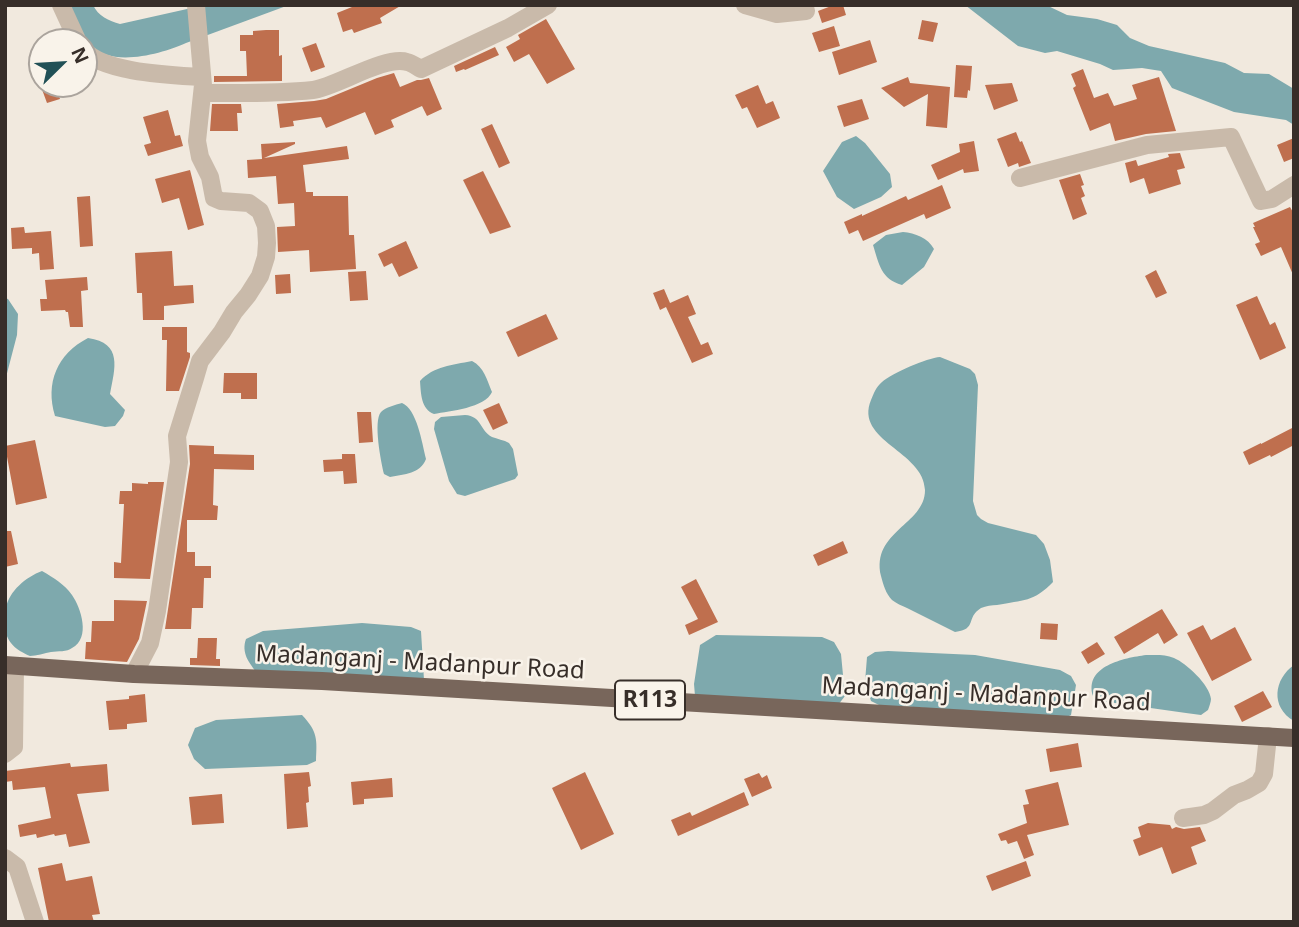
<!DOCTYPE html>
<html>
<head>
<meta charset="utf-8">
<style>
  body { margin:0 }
  #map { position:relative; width:1299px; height:927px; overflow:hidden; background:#f1e9de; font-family:"Noto Sans",sans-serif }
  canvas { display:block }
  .frame { position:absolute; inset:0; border:7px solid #372e29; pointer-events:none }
  .north { position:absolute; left:28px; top:28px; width:70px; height:70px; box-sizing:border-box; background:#f9f3ea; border:2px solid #aba49d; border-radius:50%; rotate:66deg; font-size:19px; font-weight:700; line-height:28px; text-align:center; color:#372e29 }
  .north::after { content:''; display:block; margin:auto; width:24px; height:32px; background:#215056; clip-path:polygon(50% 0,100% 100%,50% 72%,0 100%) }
</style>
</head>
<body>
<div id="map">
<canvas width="1299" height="927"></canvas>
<div class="frame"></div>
<div class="north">N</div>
</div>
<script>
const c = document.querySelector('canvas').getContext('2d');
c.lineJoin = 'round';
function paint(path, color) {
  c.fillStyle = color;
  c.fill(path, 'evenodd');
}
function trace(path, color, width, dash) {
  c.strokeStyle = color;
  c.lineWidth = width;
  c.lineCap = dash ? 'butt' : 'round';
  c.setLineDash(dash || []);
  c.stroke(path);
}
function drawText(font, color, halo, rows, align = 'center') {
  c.font = font + ' "Noto Sans",sans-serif';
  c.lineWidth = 5;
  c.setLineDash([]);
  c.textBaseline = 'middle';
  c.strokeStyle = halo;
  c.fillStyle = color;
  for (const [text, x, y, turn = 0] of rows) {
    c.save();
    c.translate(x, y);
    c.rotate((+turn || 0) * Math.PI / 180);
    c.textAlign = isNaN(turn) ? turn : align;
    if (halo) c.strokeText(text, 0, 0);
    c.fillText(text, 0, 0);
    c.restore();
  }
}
paint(new Path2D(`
  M69 5H93C98 16 109 21 120 24L205 5H289L186 43C162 54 111 68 90 45 81 35 76 18 69 5Z
  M965 5H1046L1067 15 1097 19 1117 25 1130 38 1149 46 1225 63 1244 73 1269 74 1294 89V125L1286 120 1234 112 1172 88 1161 71 1142 68 1113 70 1100 64 1057 51 1045 53 1018 46Z
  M856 136 865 143 890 174 892 187 881 197 854 209 837 197 823 171 842 142Z
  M903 232C915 233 928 238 934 249L924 267 902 285C881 279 879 264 873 245L886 235Z
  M5 298 8 299 18 314 17 335 5 381Z
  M88 338C123 343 115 368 110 394L125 410 123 416 115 426 105 427 55 416C45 383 57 354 88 338Z
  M940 357 970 369 975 374 978 385 973 501 977 515 981 519 988 523 1036 535 1044 544 1050 560 1053 582C1034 602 1023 600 997 605 992 605 986 606 981 608 965 618 978 629 955 632 939 624 923 616 907 608 902 606 896 603 892 600 886 594 883 584 881 576 871 531 925 525 925 490 924 451 854 441 871 400 874 393 876 387 882 382 892 373 927 358 940 357Z
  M472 361C484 367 487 380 492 392 485 408 450 411 434 414 421 409 421 394 420 381 434 366 452 365 472 361Z
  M402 403C417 409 422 443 426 459 420 474 405 474 390 477L384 474C381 462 373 421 381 412 386 407 395 405 402 403Z
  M465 415C482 416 480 431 492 437 497 439 504 440 509 443L513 449 518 475 515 479 465 496 457 494 449 481 434 429 435 422 441 417Z
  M42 571C54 578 64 584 72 595 81 608 91 638 72 648 67 652 58 651 51 652 45 653 36 656 30 656 27 655 22 652 20 651 4 641 3 626 6 608 9 591 26 577 42 571Z
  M362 623 411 627 421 631 424 680 258 674C249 663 241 653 246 639L263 631Z
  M716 635 822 637 834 642 841 654 845 696 838 705 695 696 694 684 700 645Z
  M888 651 975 655 1060 670 1071 676 1076 685 1071 715 1063 719H1051L902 706H881L871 701 865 682 867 657 875 652Z
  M1146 655C1155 655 1165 654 1174 658 1186 663 1210 685 1211 699 1211 702 1209 707 1208 710L1201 715 1186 713 1101 701 1093 696C1084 666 1124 658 1146 655Z
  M1294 665V721C1270 707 1274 679 1294 665Z
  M302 715C318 732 317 739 316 761L307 765 205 769 194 759 188 745 195 728 216 720Z`), '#7ea9ad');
paint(new Path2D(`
  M357 5H402L380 18 382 23 354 33 352 29 343 32 337 13Z
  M834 5H843L846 15 822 23 818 11Z
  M546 19 575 69 547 84 529 54 514 62 506 47 520 39 518 35Z
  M922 20 938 23 933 42 918 39Z
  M834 26 840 46 819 52 812 33Z
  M266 30H279V56L282 55V81L214 82V76H247L246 51H240V35H253V31Z
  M870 40 877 62 839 75 832 52Z
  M316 43 325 67 311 72 302 48Z
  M495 47 499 55 465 70 464 69 456 72 454 66Z
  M956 65 972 66 970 91 968 90 967 98 954 97Z
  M1083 69 1094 98 1108 93 1114 106 1137 99 1132 85 1159 77 1176 131 1146 134 1115 141 1110 123 1090 131 1073 88 1076 86 1071 74Z
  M394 73 400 87 417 80H421L429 78 442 109 427 116 422 106 391 120 394 127 375 135 365 112 326 128 321 117 293 121 294 126 280 128 277 104 314 101 326 99 377 78Z
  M908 77 910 83 950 87 947 128 926 126 928 94 904 107 881 88Z
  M1012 83 1018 101 994 110 985 85Z
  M40 84H55L60 99 47 103Z
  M758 85 766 104 773 101 780 118 757 128 747 107 742 109 735 95Z
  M862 99 869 119 844 127 837 106Z
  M212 104H241L242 113H237L238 131H210Z
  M168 110 175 136 180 135 183 146 148 156 144 145 151 143 143 117Z
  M492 124 510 163 499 168 481 129Z
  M1016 132 1020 142 1022 141 1031 163 1019 167 1018 163 1008 167 997 139Z
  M1294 138V158L1284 162 1277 145Z
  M974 141 979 171 964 173 963 169 938 180 931 165 960 152 959 144Z
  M295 142V144L264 158 347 146 349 159 303 165 306 192H313V196H348L349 235H354L356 269 310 272 309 250 278 252 277 227 295 226 294 203 278 204 276 176 248 178 247 160 262 159 261 144Z
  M1180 153 1185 168 1177 170 1181 184 1149 194 1144 178 1130 183 1125 163 1136 160 1138 166 1169 157 1168 154Z
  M190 170 204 225 188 230 179 198 162 203 155 179Z
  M483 171 511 227 490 234 463 180Z
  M1080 174 1084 185 1081 186 1085 196 1081 198 1087 214 1073 220 1059 180Z
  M942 185 951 208 926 219 924 214 863 241 858 230 849 234 844 222 862 214V216L906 196 908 200Z
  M90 196 93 246 80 247 77 197Z
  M1290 207 1294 214V277L1281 247 1261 256 1255 244 1260 242 1253 227H1255L1253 223Z
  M24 227 25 233 51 231 54 269 40 270 39 253 32 254V248L12 249 11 228Z
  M406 241 418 268 399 277 392 263 384 267 378 254Z
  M172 251 174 286 193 285 194 303 164 306V320H143L142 293H137L135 253Z
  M1156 270 1167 293 1156 298 1145 276Z
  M366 271 368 300 350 301 348 272Z
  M290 274 291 293 276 294 275 275Z
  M87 277 88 290 81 291 83 327H70L68 312H66L65 310 41 311 40 299H47L45 280Z
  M664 289 670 303 688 295 696 314 688 317 701 345 708 342 713 354 692 363 666 307 660 310 653 293Z
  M1257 296 1270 325 1275 322 1286 348 1260 360 1236 305Z
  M546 314 558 339 518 357 506 332Z
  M162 327H187V352L190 353V357L179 391H166L167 340H162Z
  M224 373H257V399H241V393H223Z
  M499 403 508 423 493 430 483 410Z
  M357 412H371L373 442 359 443Z
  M1294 427V445L1271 457 1270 455 1249 465 1243 452 1261 443V444Z
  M35 440 47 498 16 505 5 446Z
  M189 445 214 446V454L254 455V470L214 469 213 505 218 506 217 520H187V552H195V566H211V578H204L203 608H192L191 629H165L190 464Z
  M342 454H355L357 483 344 484 343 471 324 472 323 460 342 459Z
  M148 482H164L150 579 114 578V562L121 563 124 504H119L120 491H132V483L148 484Z
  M5 531H11L18 564 5 567Z
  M843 541 848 553 818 566 813 555Z
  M696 579 718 622 689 635 685 625 698 619 681 587Z
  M114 600 147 601 139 639 127 662 85 659 86 642H91L92 621H114Z
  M1162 609 1178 635 1164 644 1158 633 1124 654 1114 637Z
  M1041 623 1058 624 1057 640 1040 639Z
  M1203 625 1211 640 1235 627 1252 660 1212 681 1187 633Z
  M198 638H217L216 659H220V666L190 665V658H197Z
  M1097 642 1105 654 1088 664 1081 652Z
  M1263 691 1272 707 1242 722 1234 706Z
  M145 694 147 722 127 724V729L109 730 106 701 129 699V696Z
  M1078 743 1082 767 1050 772 1046 749Z
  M70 763 71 767 107 764 109 791 77 794 90 843 69 847 66 834 55 836 54 834 37 838 36 834 20 837 18 825 51 818 45 787 13 790 12 781 5 782V771Z
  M309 772 311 786 308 787 309 802 306 803 308 827 287 829 284 774Z
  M585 772 614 834 581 850 552 788Z
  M759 773 762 778 767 775 772 788 752 797 744 779Z
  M392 778 393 797 364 799V804L353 805 351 782Z
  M1058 782 1069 825 1027 835 1034 855 1024 859 1017 841 1008 844 1006 840 1001 841 998 834 1027 823 1023 805 1029 804 1025 790Z
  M744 792 749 805 678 836 671 820 690 812 692 816Z
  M222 794 224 823 192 825 189 797Z
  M1148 823 1170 825 1172 829 1176 827 1184 829 1200 827 1206 841 1191 847 1197 864 1172 874 1162 847 1139 856 1133 840 1141 837 1138 827Z
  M1026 861 1031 876 992 891 986 876Z
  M62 863 66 881 92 876 100 914 92 915 94 922H49L38 868Z`), '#bf6f4e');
trace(new Path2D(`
  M61 5 78 42
  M745 5 777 14 806 11
  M84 50C103 73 173 75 202 77
  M203 93C239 93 276 94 313 90 336 87 385 55 407 62 412 63 417 67 421 69L508 28 548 5
  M1020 178 1147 145 1231 137 1261 201 1272 199 1294 185
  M134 674 150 643 157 611 179 462 177 436 195 378 200 361 222 332 234 312 248 295 260 276 266 257 267 243 266 226 260 211 249 203 221 201 214 198 210 177 200 157 197 141 203 85 196 5
  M5 754 14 747 15 666
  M1183 818 1204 815 1213 811 1234 795 1247 790 1259 783 1264 774 1268 736
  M5 858 17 867 35 922`), '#c9baaa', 18);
trace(new Path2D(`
  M5 665 134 674 322 681 1294 738`), '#78665b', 18);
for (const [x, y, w] of [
  [650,700,70]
]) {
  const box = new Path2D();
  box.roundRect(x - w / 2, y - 19.5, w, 39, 5);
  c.fillStyle = '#f9f3ea';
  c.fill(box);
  trace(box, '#372e29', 2);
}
drawText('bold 23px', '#372e29', null, [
  ["R113",650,700]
]);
drawText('24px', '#372e29', '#f9f3ea', [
  ["Madanganj - Madanpur Road",420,663,3],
  ["Madanganj - Madanpur Road",986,695,3]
]);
</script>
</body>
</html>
